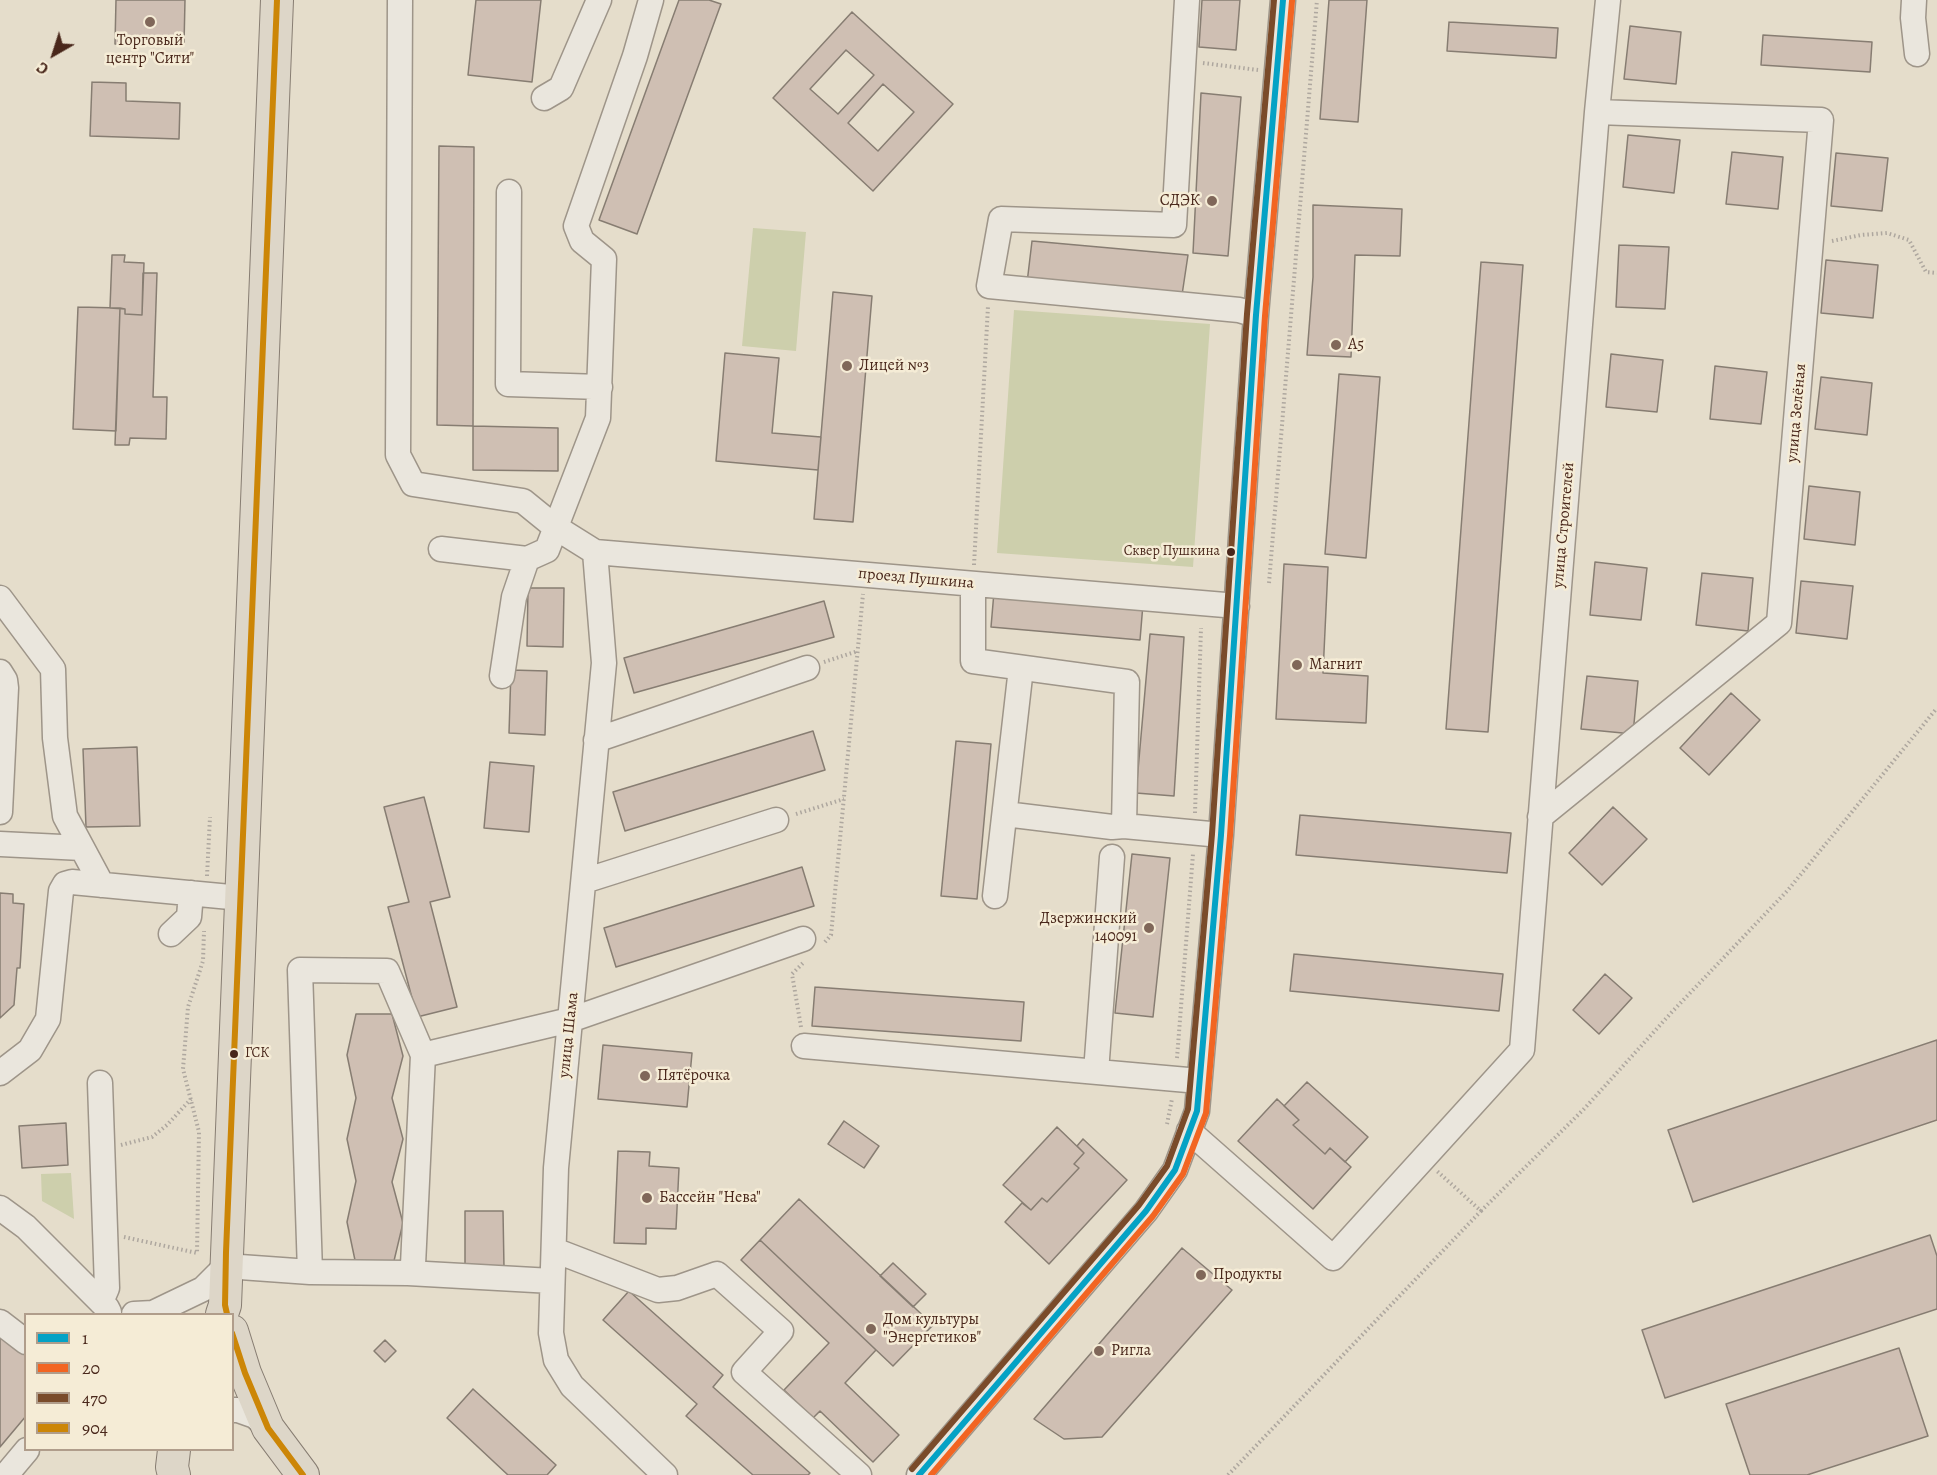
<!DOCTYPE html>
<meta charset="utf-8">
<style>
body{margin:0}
#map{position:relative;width:1937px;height:1475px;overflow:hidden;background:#e5ddcb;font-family:Alegreya,serif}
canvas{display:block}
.legend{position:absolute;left:24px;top:1313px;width:210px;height:138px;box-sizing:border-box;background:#f5ecd6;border:2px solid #b09d8b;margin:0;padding:8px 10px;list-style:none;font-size:18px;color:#49271b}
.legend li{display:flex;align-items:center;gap:12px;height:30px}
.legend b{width:30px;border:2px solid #b09d8b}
.north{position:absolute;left:24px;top:24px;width:60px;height:60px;-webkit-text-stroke:4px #f5ecd6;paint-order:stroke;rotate:219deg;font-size:16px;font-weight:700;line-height:24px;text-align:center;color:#49271b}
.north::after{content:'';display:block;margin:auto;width:21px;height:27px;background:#49271b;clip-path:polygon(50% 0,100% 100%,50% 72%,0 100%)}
</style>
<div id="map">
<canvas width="1937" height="1475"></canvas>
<ul class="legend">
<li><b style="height:8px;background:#04a2c5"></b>1</li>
<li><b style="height:8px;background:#f26522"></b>20</li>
<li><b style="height:8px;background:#7a4b2a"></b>470</li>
<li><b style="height:8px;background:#cc8607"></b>904</li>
</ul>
<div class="north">С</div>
</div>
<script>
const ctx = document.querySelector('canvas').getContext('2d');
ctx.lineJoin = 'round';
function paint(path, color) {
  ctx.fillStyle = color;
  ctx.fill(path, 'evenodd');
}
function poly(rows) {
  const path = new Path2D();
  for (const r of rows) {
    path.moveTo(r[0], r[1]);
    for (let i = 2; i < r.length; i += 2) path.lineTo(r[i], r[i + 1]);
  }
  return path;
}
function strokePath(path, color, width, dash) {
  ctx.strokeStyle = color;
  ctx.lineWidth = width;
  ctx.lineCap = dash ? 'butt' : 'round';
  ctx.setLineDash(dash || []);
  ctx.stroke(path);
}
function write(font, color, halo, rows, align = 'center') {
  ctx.font = font + ' Alegreya,serif';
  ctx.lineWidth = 5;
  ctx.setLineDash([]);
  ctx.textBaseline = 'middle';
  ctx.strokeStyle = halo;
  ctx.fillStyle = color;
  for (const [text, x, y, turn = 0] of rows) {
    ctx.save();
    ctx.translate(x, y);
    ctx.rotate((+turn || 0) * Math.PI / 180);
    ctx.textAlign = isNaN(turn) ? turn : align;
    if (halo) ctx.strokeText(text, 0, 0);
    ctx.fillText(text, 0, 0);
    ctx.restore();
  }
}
const green = poly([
 [753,228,806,232,796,351,742,346],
 [1014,310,1210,324,1193,567,997,553],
 [71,1173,74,1219,42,1201,41,1174]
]);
const building = poly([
 [116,0,185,0,184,45,115,44,116,0],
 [476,0,541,0,532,82,468,75,476,0],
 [679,0,709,0,721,4,637,234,599,220,679,0],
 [1202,0,1240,0,1236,50,1199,47,1202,0],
 [1329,0,1367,0,1358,122,1320,119,1329,0],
 [852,12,953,104,873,191,773,98,852,12],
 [846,50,874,75,838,114,810,89,846,50],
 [883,84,914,112,878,151,848,123,883,84],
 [1449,22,1558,28,1556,58,1447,51,1449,22],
 [1630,26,1681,32,1676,84,1624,79,1630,26],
 [1763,35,1872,42,1870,72,1761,65,1763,35],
 [92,82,126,83,126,101,180,103,179,139,90,136,92,82],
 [1201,93,1241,97,1228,256,1193,253,1201,93],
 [1628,135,1680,140,1674,193,1623,187,1628,135],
 [439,146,474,147,473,426,437,425,439,146],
 [1732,152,1783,157,1778,209,1726,204,1732,152],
 [1836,153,1888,158,1882,211,1831,206,1836,153],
 [1313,205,1402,209,1400,256,1355,255,1351,357,1307,355,1313,277,1313,205],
 [1032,241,1188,255,1182,295,1027,283,1032,241],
 [1619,245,1669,247,1665,309,1616,307,1619,245],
 [112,255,125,255,124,262,144,263,142,315,125,314,125,309,110,308,112,255],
 [1826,260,1878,265,1873,318,1821,313,1826,260],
 [1481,262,1523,265,1488,732,1446,729,1481,262],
 [143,273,157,273,153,397,167,397,166,439,130,438,129,445,115,445,120,308,125,309,125,314,142,315,143,273],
 [833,292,872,296,853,522,814,519,833,292],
 [78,307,120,308,116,431,73,429,78,307],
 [725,353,779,358,772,433,821,437,818,470,716,461,725,353],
 [1611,354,1663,360,1657,412,1606,407,1611,354],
 [1715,366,1767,372,1761,424,1710,419,1715,366],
 [1339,374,1380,377,1366,558,1325,554,1339,374],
 [1821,377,1872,383,1867,435,1815,429,1821,377],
 [473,426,558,428,558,471,473,470,473,426],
 [1809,486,1860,492,1855,545,1804,539,1809,486],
 [1595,562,1647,568,1641,620,1590,615,1595,562],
 [1284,564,1328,567,1323,673,1368,676,1366,723,1276,719,1284,564],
 [1702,573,1753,578,1748,631,1696,625,1702,573],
 [1801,581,1853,586,1847,639,1796,633,1801,581],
 [528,588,564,588,563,647,527,646,528,588],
 [994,592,1143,604,1140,640,991,627,994,592],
 [824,601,834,637,634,693,624,658,824,601],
 [1150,634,1184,637,1174,796,1136,793,1150,634],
 [511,670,547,671,545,735,509,733,511,670],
 [1587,676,1638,681,1633,734,1581,729,1587,676],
 [1731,693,1760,720,1709,775,1680,748,1731,693],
 [813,731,825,770,625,831,613,792,813,731],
 [956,741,991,744,977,899,941,896,956,741],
 [137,747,140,826,86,827,83,749,137,747],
 [490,762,534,766,529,832,484,828,490,762],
 [424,797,450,897,430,902,457,1007,417,1017,388,907,409,902,384,807,424,797],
 [1613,807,1647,839,1602,885,1569,853,1613,807],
 [1300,815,1511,833,1507,873,1296,855,1300,815],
 [1132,854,1170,858,1153,1017,1115,1013,1132,854],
 [802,867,814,906,616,967,604,928,802,867],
 [0,893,13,894,13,903,24,904,20,968,17,968,14,1005,0,1018,0,893],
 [1294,954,1503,974,1499,1011,1290,991,1294,954],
 [1605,974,1632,998,1599,1034,1573,1010,1605,974],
 [815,987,1024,1002,1021,1041,812,1026,815,987],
 [356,1014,392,1014,403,1056,392,1098,403,1139,392,1182,403,1223,393,1265,356,1265,347,1222,356,1181,347,1139,356,1098,347,1055,356,1014],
 [1937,1040,1937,1120,1693,1202,1668,1130,1937,1040],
 [603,1045,692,1053,687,1107,598,1099,603,1045],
 [1307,1082,1368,1137,1345,1162,1330,1148,1325,1154,1293,1125,1299,1120,1284,1106,1307,1082],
 [1277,1099,1299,1120,1293,1125,1325,1154,1330,1148,1351,1167,1313,1209,1238,1141,1277,1099],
 [844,1121,879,1146,864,1168,828,1144,844,1121],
 [66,1123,68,1165,22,1168,19,1126,66,1123],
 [1057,1127,1084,1153,1074,1164,1079,1168,1047,1202,1042,1198,1031,1210,1003,1185,1057,1127],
 [1083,1139,1127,1180,1049,1264,1005,1222,1022,1203,1031,1210,1042,1198,1047,1202,1079,1168,1074,1164,1084,1153,1077,1146,1083,1139],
 [618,1151,650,1152,649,1166,679,1168,676,1229,646,1228,646,1244,614,1243,618,1151],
 [799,1199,933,1325,893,1366,760,1240,799,1199],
 [465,1211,503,1211,504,1268,465,1268,465,1211],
 [1930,1235,1937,1256,1937,1309,1665,1398,1642,1330,1930,1235],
 [760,1240,876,1350,845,1383,899,1435,873,1462,820,1411,813,1418,784,1390,829,1343,741,1260,760,1240],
 [1182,1248,1232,1290,1102,1437,1064,1439,1034,1419,1182,1248],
 [893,1263,926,1294,913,1307,880,1276,893,1263],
 [629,1291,723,1375,713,1387,810,1473,808,1475,753,1475,686,1416,697,1404,603,1320,629,1291],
 [0,1335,26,1355,26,1416,0,1447,0,1335],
 [385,1340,396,1351,385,1362,374,1351,385,1340],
 [1899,1348,1928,1436,1807,1475,1750,1475,1726,1404,1899,1348],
 [473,1389,556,1465,547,1475,508,1475,447,1418,473,1389]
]);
const path = poly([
 [1203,63,1258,70],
 [1832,241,1861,235,1887,233,1909,240,1926,272,1937,273],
 [974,565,988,306],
 [1269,583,1317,0],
 [824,662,858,651],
 [1195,813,1201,628],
 [796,814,844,799],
 [207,876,210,817],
 [825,942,831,935,863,594],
 [801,1027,792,974,804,962],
 [1177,1058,1193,854],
 [1167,1124,1172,1099],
 [121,1145,152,1137,167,1125,191,1099],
 [1481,1211,1584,1109,1671,1013,1788,890,1937,708],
 [124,1237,197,1253,199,1132,183,1069,188,1007,203,961,204,931],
 [1228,1475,1481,1211,1437,1171]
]);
const minor = poly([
 [400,0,398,455,413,484,523,501,555,527,595,552,1237,606],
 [1187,0,1174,225,1001,219,989,286,1239,310,1256,315],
 [1914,0,1913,18,1917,54],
 [544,98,561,88,599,0],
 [509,192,508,384,600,387],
 [441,549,527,559,547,550,598,418,604,259,582,241,576,226,635,56,651,0],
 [595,552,604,663,556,1168,551,1333,556,1360,572,1386,665,1475],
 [973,584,973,661,1127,682,1124,826,1221,835],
 [0,598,53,669,55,738,65,816,102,885],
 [0,672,5,680,6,688,0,812],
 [502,676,514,597,527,559],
 [596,740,807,668],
 [1005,814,1112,827,1124,826],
 [1540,817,1779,623,1821,120,1597,112],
 [0,844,82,848],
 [584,881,776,820],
 [995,896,1021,668],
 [171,934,189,917,191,893],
 [804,1046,1199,1081],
 [1096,1072,1112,857],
 [0,1073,30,1050,48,1019,61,891,65,884,72,882,241,898],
 [100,1083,107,1288,101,1302],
 [1189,1131,1333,1258,1522,1050,1597,112,1608,0],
 [0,1208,26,1227,107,1308,109,1312],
 [554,1250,658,1290,677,1288,717,1274,781,1331,744,1372,859,1475],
 [310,1272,300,970,387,971,423,1055,570,1020,803,939],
 [408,1273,552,1281],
 [134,1314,153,1313,203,1289,226,1266,310,1272,408,1273,413,1265,423,1055],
 [0,1322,26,1342],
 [232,1410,238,1410,255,1416,268,1428],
 [6,1475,27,1450],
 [919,1475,1146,1211,1175,1170,1197,1111,1221,835,1256,315,1283,0]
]);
const major = poly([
 [222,1314,225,1305,277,0],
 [232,1331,245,1373,268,1428,303,1475],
 [174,1475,172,1467,174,1450]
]);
const bus1 = poly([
 [919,1475,1146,1211,1175,1170,1197,1111,1221,835,1256,315,1283,0]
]);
const bus2 = poly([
 [931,1475,1153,1216,1183,1174,1206,1113,1230,836,1265,316,1292,1]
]);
const bus3 = poly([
 [912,1469,1139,1205,1167,1166,1188,1109,1212,834,1247,314,1274,0]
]);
const bus4 = poly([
 [227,1314,225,1305,226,1252,277,0],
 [232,1333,245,1373,268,1428,303,1475]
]);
const markers = [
 [150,22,6,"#806759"],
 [1212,201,6,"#806759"],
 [1336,345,6,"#806759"],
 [847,366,6,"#806759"],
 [1231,552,5,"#49271b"],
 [1297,665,6,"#806759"],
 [1149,928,6,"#806759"],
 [234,1054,5,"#49271b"],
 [645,1076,6,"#806759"],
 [647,1198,6,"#806759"],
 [1201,1275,6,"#806759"],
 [871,1329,6,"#806759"],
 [1099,1351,6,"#806759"]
];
const busNames = [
 ["Сквер Пушкина",1220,552],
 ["ГСК",245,1054,"left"]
];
const poiNames = [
 ["Торговый",150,41,"center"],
 ["центр \"Сити\"",150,59,"center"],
 ["СДЭК",1200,201,"right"],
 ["А5",1348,345],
 ["Лицей №3",859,366],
 ["Магнит",1309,665],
 ["Дзержинский",1137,919,"right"],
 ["140091",1137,937,"right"],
 ["Пятёрочка",657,1076],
 ["Бассейн \"Нева\"",659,1198],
 ["Продукты",1213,1275],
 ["Дом культуры",883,1320],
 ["\"Энергетиков\"",883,1338],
 ["Ригла",1111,1351]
];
const streetNames = [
 ["улица Зелёная",1797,413,-85],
 ["улица Строителей",1564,525,-85],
 ["проезд Пушкина",916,579,5],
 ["улица Шама",569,1035,-84]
];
paint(green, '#cdcfac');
paint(building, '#cfbfb3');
strokePath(building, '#877d72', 1.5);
strokePath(minor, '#9e9589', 27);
strokePath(major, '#877d72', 34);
strokePath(path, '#aea79f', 4, [1.5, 3]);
strokePath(minor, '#eae6dd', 24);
strokePath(major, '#ddd6c8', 32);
strokePath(bus1, '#04a2c5', 6);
strokePath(bus2, '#f26522', 6);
strokePath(bus3, '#7a4b2a', 6);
strokePath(bus4, '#cc8607', 6);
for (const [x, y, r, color] of markers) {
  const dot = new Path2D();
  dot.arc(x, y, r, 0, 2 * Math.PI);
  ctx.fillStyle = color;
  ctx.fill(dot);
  strokePath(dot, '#f5ecd6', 2);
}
write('14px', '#49271b', '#f5ecd6', busNames, 'right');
write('16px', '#49271b', '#f5ecd6', poiNames, 'left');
write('16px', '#49271b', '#f5ecd6', streetNames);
</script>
